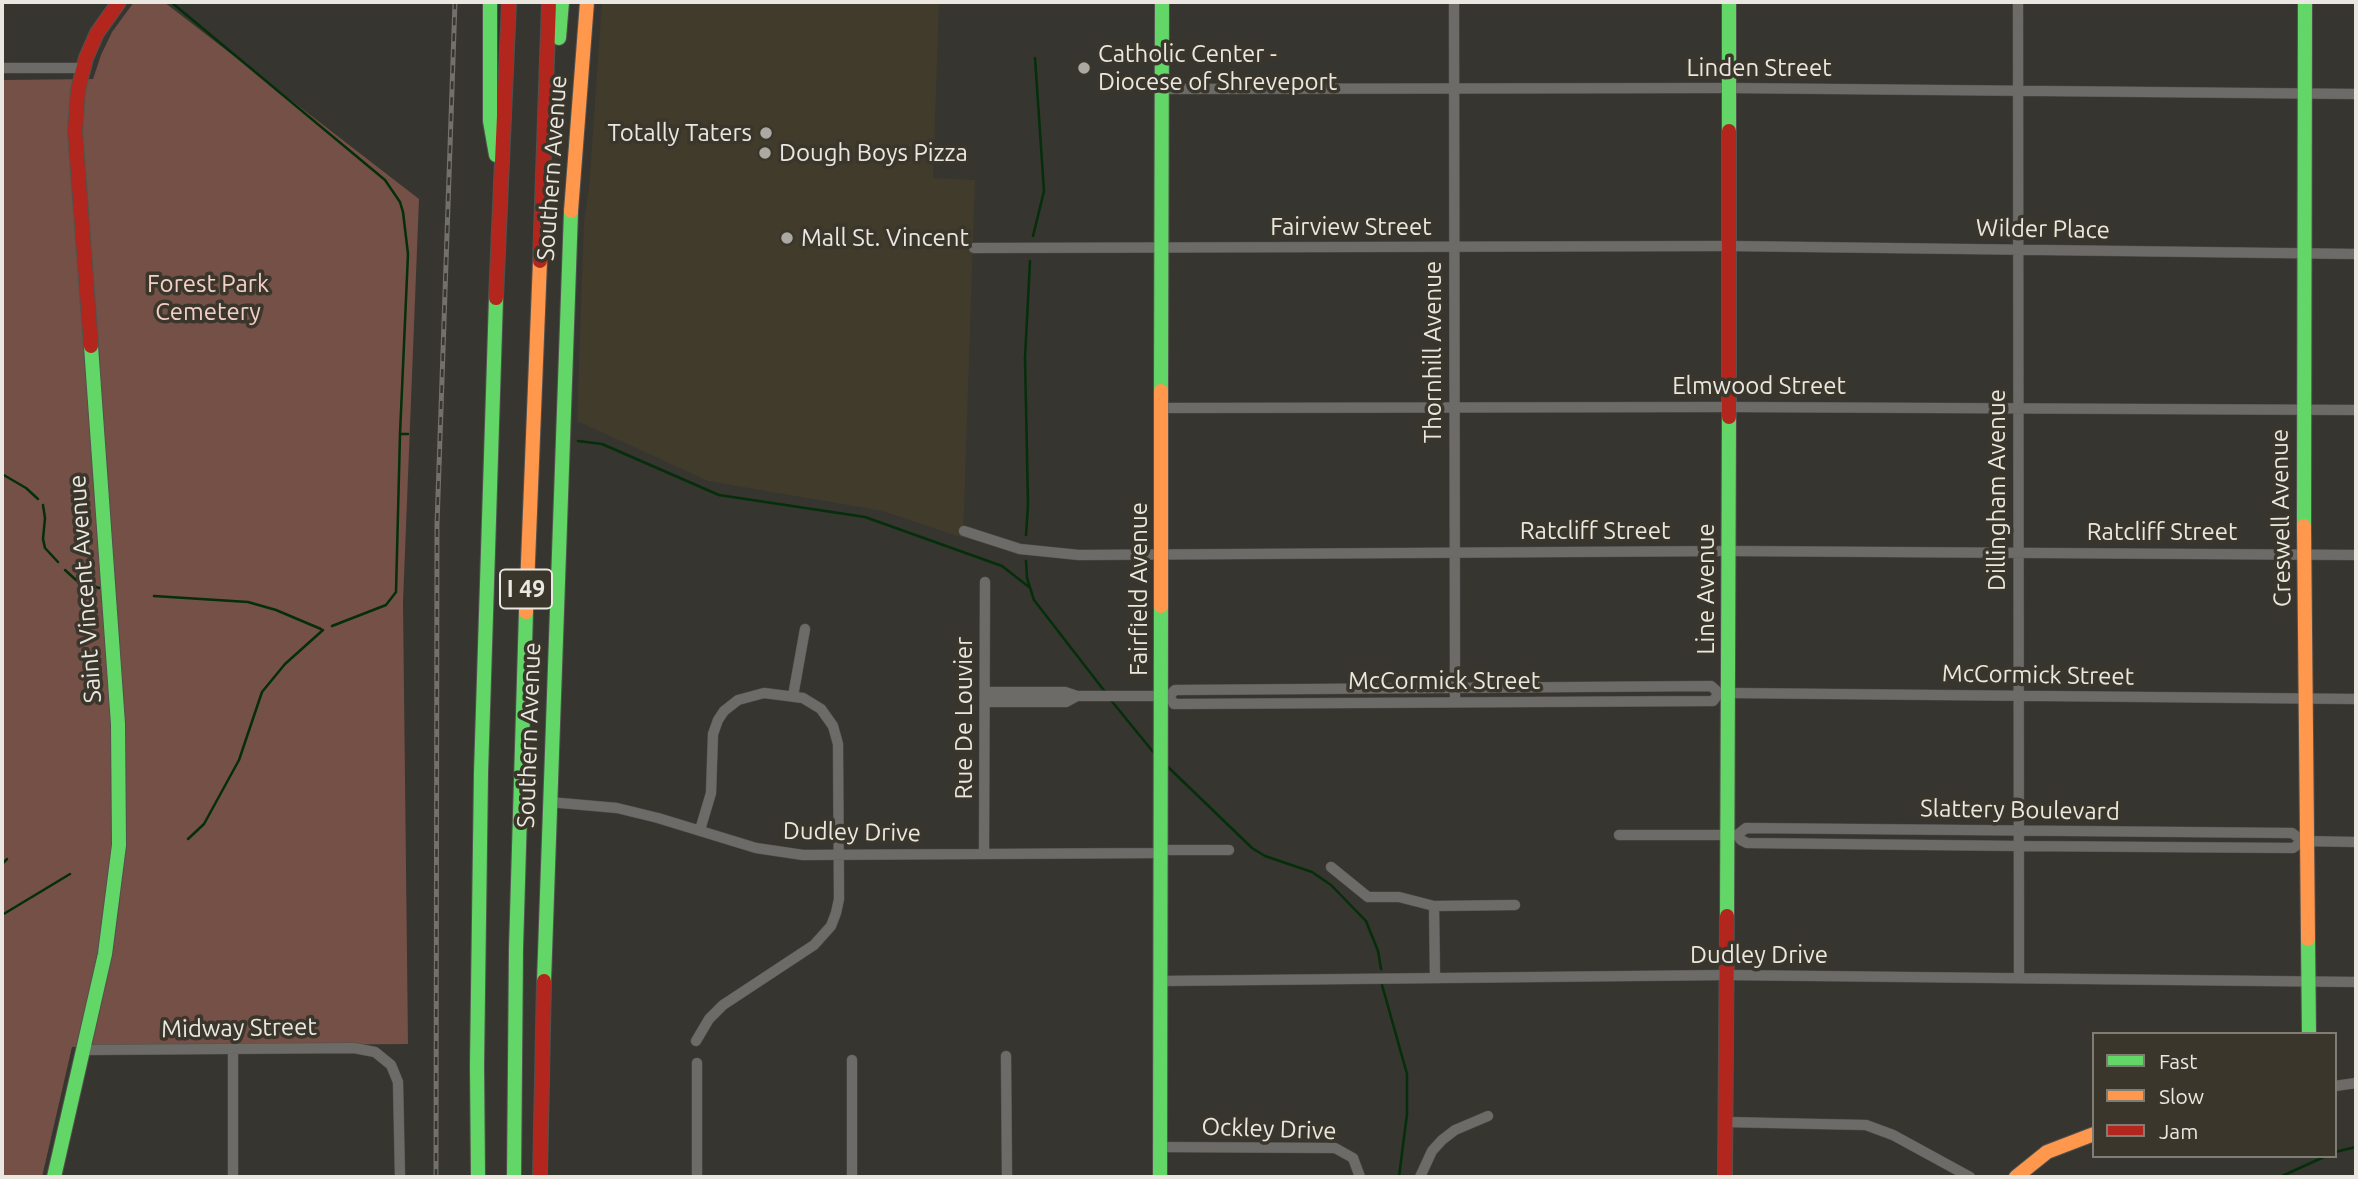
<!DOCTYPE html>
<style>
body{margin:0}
#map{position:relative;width:2358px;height:1179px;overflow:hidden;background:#363530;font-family:Ubuntu,sans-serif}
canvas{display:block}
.frame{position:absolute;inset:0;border:4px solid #eae7e0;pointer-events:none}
.legend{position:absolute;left:2092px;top:1032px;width:245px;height:126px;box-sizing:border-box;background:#3a362c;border:2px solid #807d74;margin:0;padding:9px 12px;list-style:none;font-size:21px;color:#eae7e0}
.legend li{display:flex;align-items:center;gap:14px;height:35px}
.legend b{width:35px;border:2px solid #807d74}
</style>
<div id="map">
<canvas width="2358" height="1179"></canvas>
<div class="frame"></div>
<ul class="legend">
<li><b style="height:9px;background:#63d668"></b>Fast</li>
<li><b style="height:9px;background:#ff974d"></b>Slow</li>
<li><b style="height:9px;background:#b3261e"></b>Jam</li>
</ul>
</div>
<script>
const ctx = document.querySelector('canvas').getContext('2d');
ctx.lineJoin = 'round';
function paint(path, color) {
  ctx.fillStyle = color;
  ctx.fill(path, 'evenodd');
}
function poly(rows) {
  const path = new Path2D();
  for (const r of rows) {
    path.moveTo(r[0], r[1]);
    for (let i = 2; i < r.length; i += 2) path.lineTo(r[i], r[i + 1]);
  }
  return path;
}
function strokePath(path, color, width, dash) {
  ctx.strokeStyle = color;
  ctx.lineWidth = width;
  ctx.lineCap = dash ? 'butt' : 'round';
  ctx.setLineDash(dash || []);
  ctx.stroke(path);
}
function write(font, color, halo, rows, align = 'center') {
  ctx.font = font + ' Ubuntu,sans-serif';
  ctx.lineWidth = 7;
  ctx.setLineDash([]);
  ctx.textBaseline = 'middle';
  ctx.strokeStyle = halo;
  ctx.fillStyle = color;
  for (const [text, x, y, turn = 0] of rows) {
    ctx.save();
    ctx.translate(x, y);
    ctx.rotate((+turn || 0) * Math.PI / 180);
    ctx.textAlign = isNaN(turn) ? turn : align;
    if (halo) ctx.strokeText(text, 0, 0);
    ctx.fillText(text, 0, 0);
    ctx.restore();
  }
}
const built = poly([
 [602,2,939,2,933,178,975,180,963,538,883,511,708,481,577,421,584,222,589,188]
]);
const green = poly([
 [134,2,164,2,419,199,403,602,408,1044,72,1047,42,1177,2,1177,2,80,93,79,101,55,112,32]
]);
const stream = poly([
 [171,2,385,180,400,202,403,212,408,254,400,434,396,592,386,605,332,626],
 [1033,236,1044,191,1035,58],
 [400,434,408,434],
 [578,441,602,444,719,495,865,517,1002,566,1029,587],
 [2,474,26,488,38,499],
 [43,505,45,518,43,539,45,548,58,562],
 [1026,535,1028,505,1025,358,1030,261],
 [1026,561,1027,578,1034,600,1106,693],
 [65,570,76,580,99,588],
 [154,596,248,602,276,610,321,629],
 [1110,699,1154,753],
 [1166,765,1252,848,1265,856,1312,872,1331,885,1366,921,1378,951,1381,969],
 [188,839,204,824,239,760,262,692,285,664,323,630],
 [2,864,7,859],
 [2,915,70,874],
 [1382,985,1407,1074,1407,1114,1399,1177],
 [2335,1152,2356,1147],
 [2280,1177,2326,1156]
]);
const street = poly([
 [1454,2,1455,702],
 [2018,2,2019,978],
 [2,68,83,68],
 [1162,89,1729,88,2356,94],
 [974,248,1729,246,2356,254],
 [1162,408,1729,407,2356,410],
 [964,531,1020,549,1079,555,1729,551,2356,555],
 [985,692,1065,692,1077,696,1169,696,1175,690,1711,686,1719,693,1729,693,2356,699],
 [793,696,805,629],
 [1169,696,1174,704,1713,701,1719,693],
 [985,702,1066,702,1077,696],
 [549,802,617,808,658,818,756,848,803,855,1161,853],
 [1619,835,1737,835,1741,840,1747,843,2019,846,2293,848,2303,841,2356,842],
 [1737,835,1746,828,2292,833,2303,841],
 [1161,850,1229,850],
 [984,854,985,582],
 [1331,867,1368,897,1399,897,1434,906,1515,905],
 [1434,906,1435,978],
 [1161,981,1726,975,2356,982],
 [696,1041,709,1019,723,1005,814,945,831,926,836,913,839,899,838,744,833,726,821,709,803,698,764,693,738,700,724,711,718,720,713,734,711,793,700,830],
 [83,1050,354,1048,375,1052,391,1065,398,1082,400,1177],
 [1006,1056,1007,1177],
 [697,1063,697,1177],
 [2335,1086,2356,1083],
 [1726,1122,1866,1125,1893,1135,1970,1177],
 [1160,1147,1335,1148,1353,1158,1360,1177],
 [233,1177,233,1049],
 [852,1177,852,1060],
 [1420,1177,1432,1151,1442,1140,1455,1130,1488,1116]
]);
const fast = poly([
 [490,2,490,121,496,155],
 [1729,2,1729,131],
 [559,38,562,2],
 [1161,391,1162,2],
 [2304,526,2305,2],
 [1727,916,1729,417],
 [2308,939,2309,1034],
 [544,981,571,211],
 [54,1177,105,954,119,845,118,724,91,346],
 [478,1177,477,1065,481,773,496,298],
 [514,1177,516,949,526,612],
 [1160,1177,1161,606]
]);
const slow = poly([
 [571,211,587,2],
 [2304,526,2308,939],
 [1161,606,1161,391],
 [526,612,540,261],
 [2016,1177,2047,1152,2094,1134]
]);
const jam = poly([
 [1729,131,1729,417],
 [540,261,549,2],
 [496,298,509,2],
 [91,346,75,131,78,90,86,58,97,33,119,2],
 [540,1177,544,981],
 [1725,1177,1727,916]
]);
const rail = poly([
 [436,1177,437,525,455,2]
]);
const markers = [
 [1084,68,7,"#aba9a2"],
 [766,133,7,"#aba9a2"],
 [765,153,7,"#aba9a2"],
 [787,238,7,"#aba9a2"]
];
const shields = [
 [526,589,52]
];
const shieldNames = [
 ["I 49",526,589]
];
const poiNames = [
 ["Catholic Center -",1098,54],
 ["Diocese of Shreveport",1098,82],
 ["Totally Taters",752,133,"right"],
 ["Dough Boys Pizza",779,153],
 ["Mall St. Vincent",801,238]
];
const streetNames = [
 ["Linden Street",1759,68],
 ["Southern Avenue",552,168,-86],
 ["Fairview Street",1351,227],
 ["Wilder Place",2043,229,1],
 ["Thornhill Avenue",1433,352,-90],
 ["Elmwood Street",1759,386],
 ["Dillingham Avenue",1997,490,-90],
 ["Creswell Avenue",2281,518,-91],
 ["Ratcliff Street",1595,531],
 ["Ratcliff Street",2162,532],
 ["Saint Vincent Avenue",85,589,-94],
 ["Fairfield Avenue",1139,589,-90],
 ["Line Avenue",1706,589,-90],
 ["McCormick Street",2038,675,1],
 ["McCormick Street",1444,681],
 ["Rue De Louvier",964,718,-90],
 ["Southern Avenue",529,735,-88],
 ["Slattery Boulevard",2020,810,1],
 ["Dudley Drive",852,832,1],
 ["Dudley Drive",1759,955],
 ["Midway Street",239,1028,-1],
 ["Ockley Drive",1269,1129,2]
];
const parkNames = [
 ["Forest Park",208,284],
 ["Cemetery",208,312]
];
paint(built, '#413b2c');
paint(green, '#745046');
strokePath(stream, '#052e0a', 2.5);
strokePath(street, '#53514d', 11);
strokePath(fast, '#53514d', 16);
strokePath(slow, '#53514d', 16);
strokePath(jam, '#53514d', 16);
strokePath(street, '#6c6b67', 10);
strokePath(fast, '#63d668', 14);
strokePath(slow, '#ff974d', 14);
strokePath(jam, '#b3261e', 14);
strokePath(rail, '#72706c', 5);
strokePath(rail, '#3a362c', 2.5, [8]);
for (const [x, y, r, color] of markers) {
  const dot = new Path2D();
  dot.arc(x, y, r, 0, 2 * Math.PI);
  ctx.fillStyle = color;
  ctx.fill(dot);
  strokePath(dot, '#3a362c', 2.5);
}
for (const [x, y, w] of shields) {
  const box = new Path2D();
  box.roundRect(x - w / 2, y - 19.5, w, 39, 5);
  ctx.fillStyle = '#3a362c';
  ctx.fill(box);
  strokePath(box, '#eae7e0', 2);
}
write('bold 23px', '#eae7e0', null, shieldNames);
write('24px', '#eae7e0', '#3a362c', poiNames, 'left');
write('24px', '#eae7e0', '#3a362c', streetNames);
write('24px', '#f4cfc5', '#3a362c', parkNames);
</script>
